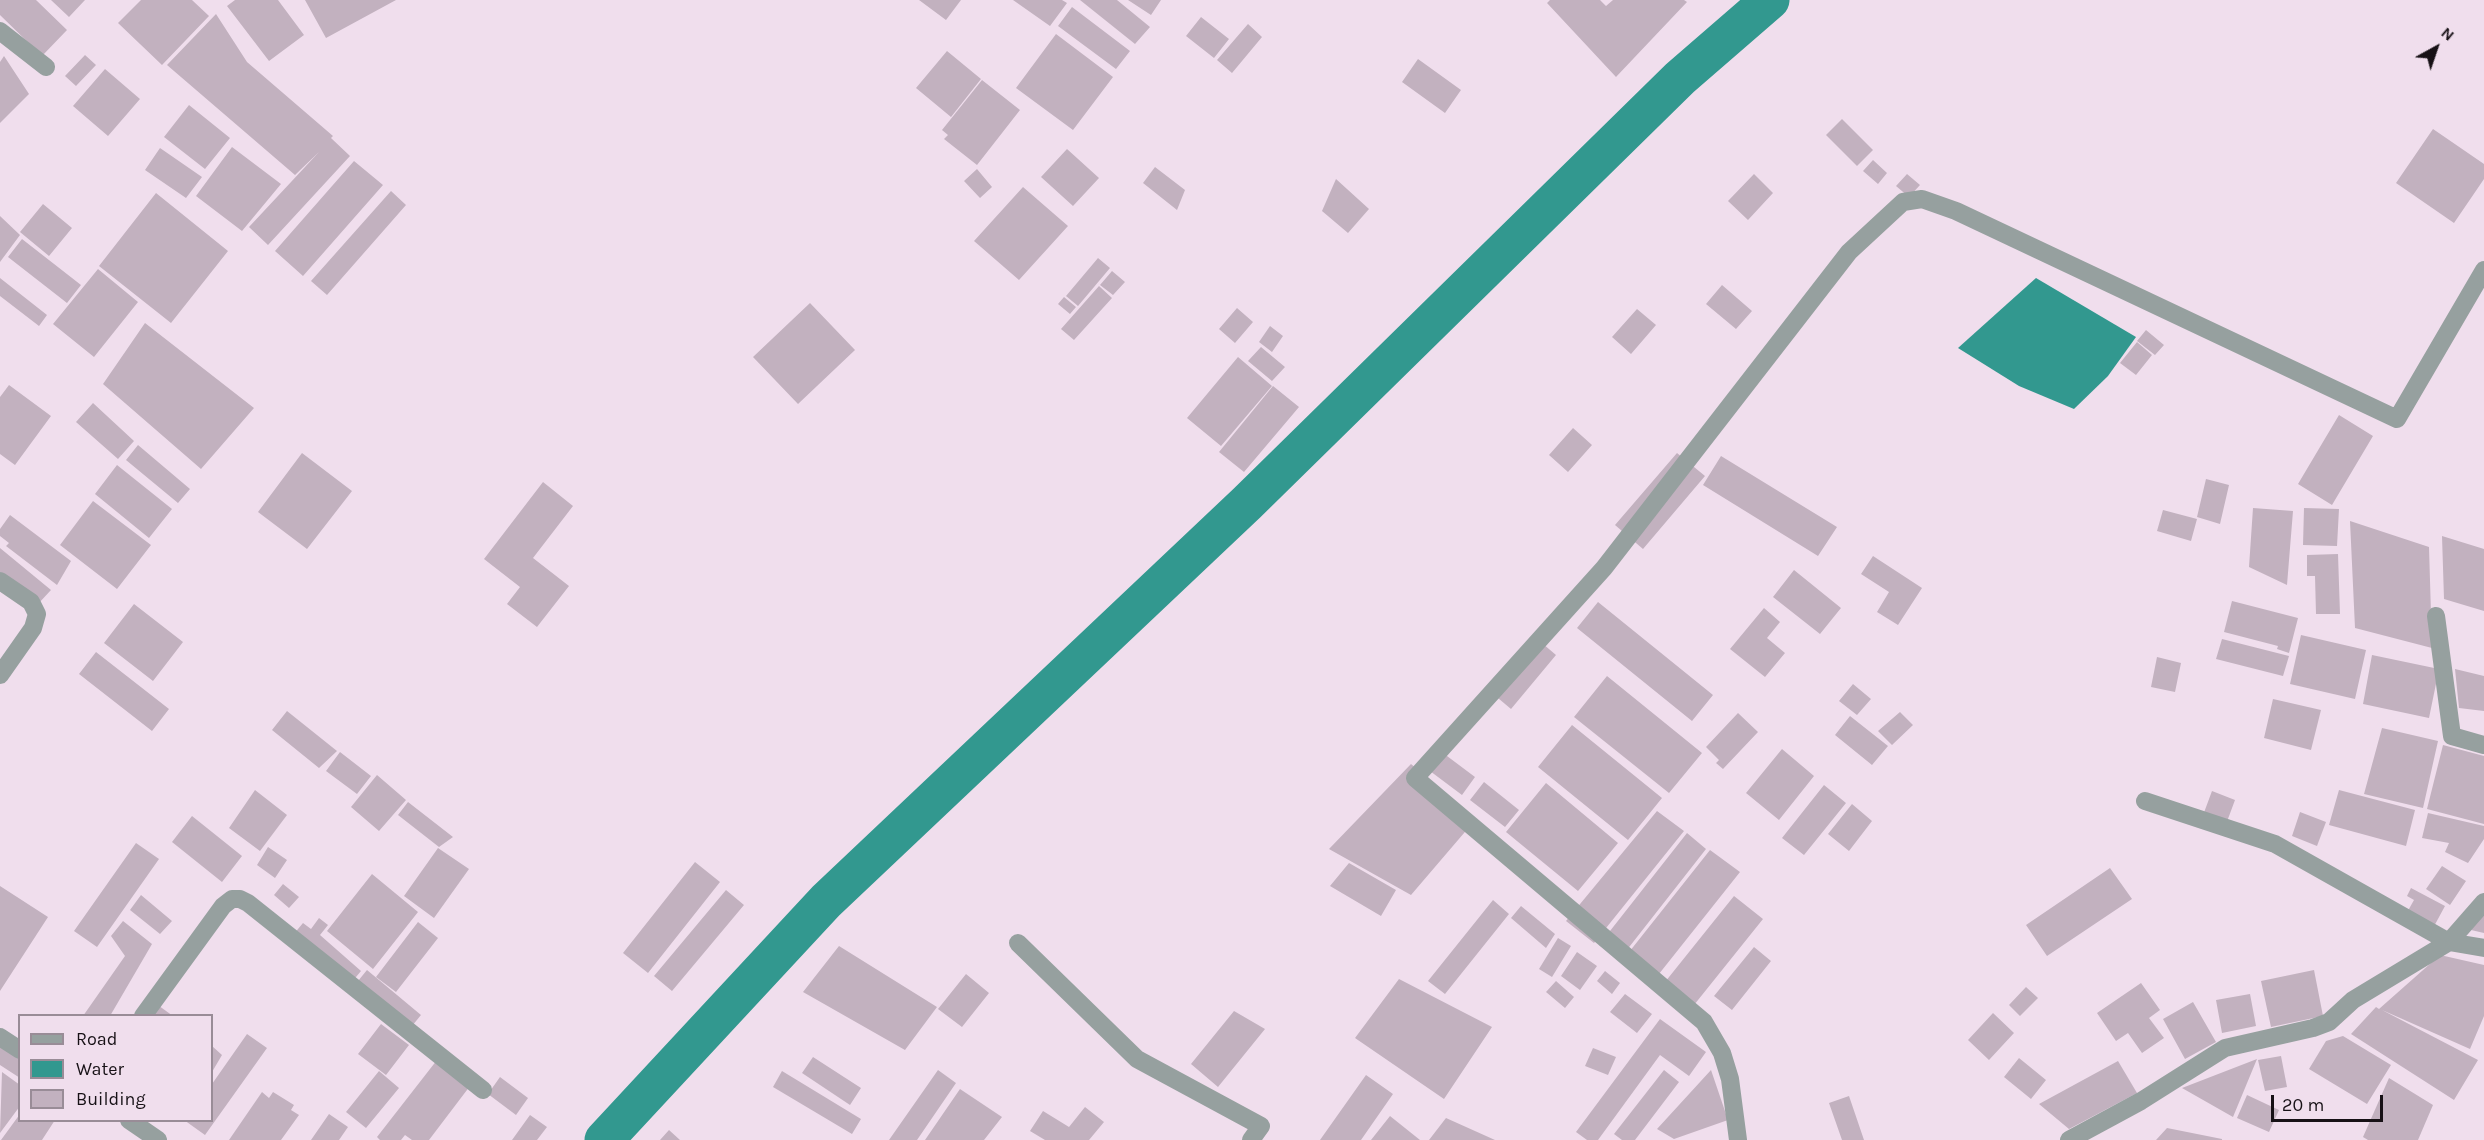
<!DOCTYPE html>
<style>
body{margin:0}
#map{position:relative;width:2484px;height:1140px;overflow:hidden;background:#f0deed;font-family:Karla,sans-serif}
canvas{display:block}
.legend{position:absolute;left:18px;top:1014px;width:195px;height:108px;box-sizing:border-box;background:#f0deed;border:2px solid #998c97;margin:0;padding:8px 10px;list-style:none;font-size:18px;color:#171116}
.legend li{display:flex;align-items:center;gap:12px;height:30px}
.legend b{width:30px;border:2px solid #998c97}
.north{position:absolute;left:2406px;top:18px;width:60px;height:60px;-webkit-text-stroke:4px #f0deed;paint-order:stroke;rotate:40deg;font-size:16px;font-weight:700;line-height:24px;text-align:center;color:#171116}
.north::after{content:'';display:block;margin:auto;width:21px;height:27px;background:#171116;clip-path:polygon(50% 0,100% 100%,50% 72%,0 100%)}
.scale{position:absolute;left:2271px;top:1095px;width:112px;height:27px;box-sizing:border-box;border:3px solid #171116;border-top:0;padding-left:8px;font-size:18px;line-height:21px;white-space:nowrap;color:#171116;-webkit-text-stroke:4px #f0deed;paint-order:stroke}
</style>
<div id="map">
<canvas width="2484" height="1140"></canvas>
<ul class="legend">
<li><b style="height:8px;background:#96a09f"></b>Road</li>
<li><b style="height:16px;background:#32988f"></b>Water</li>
<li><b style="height:16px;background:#c2b1bf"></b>Building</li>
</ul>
<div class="north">N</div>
<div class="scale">20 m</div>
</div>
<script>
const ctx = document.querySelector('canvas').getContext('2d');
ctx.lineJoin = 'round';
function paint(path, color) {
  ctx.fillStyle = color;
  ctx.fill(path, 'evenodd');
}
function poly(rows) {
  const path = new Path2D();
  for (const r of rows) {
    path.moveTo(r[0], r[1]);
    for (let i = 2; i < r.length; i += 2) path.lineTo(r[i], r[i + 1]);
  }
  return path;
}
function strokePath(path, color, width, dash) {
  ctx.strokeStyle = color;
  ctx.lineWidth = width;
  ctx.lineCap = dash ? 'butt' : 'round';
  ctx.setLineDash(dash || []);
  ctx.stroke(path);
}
const water = poly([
 [2036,278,2136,337,2108,376,2074,409,2019,386,1958,348]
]);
const canal = poly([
 [604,1140,826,901,1247,503,1680,78,1770,0]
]);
const building = poly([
 [0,0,36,0,67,30,42,56,0,15],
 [51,0,85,0,69,17],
 [141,0,192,0,209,16,162,65,118,23],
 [235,0,278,0,304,35,269,61,227,6],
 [305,0,396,0,326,38],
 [919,0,961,0,946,20],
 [1013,0,1062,0,1067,3,1050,26],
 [1080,0,1117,0,1150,27,1135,44],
 [1128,0,1161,0,1151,15],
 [1550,0,1600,0,1606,6,1613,0,1684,0,1687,2,1616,77,1547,3],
 [1072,7,1130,51,1116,69,1058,26],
 [216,14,247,62,333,136,331,138,350,156,268,245,249,227,319,152,295,175,167,65],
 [1201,17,1229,39,1214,58,1186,36],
 [1248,24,1262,37,1232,73,1217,60],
 [1056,34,1113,77,1073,130,1016,88],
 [947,51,981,79,951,117,916,88],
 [85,55,96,65,76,86,65,76],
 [4,56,29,94,0,123,0,62],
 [1418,59,1461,90,1445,113,1402,82],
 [105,69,140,99,108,136,73,106],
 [982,80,1020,110,977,165,944,139,948,135,942,130],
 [189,105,230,138,205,169,164,137],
 [1842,119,1873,150,1857,166,1826,135],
 [2433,129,2484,164,2484,179,2454,223,2396,183],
 [232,147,281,184,242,231,196,196],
 [160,148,202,177,186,198,145,170],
 [1067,149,1099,178,1073,206,1041,177],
 [1873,160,1887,173,1878,184,1863,171],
 [354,161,383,185,303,276,275,251],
 [1155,167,1185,190,1177,210,1143,183],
 [977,169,992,187,980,198,964,181],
 [1754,174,1773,193,1748,220,1728,201],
 [1907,174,1920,185,1909,197,1896,186],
 [1336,179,1369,209,1348,233,1322,211],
 [1023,187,1068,226,1019,280,974,241],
 [391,191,406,205,327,295,311,281],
 [156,193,228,251,171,323,99,266],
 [43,204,72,228,49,256,20,232],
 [0,216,20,235,0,262],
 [22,239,81,285,67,303,8,257],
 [1098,258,1110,268,1078,306,1066,296],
 [98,269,138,302,94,357,53,324],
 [1112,271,1125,282,1113,295,1100,285],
 [0,278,47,315,39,326,0,296],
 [1722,285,1752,311,1736,329,1706,304],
 [1099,286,1112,298,1074,340,1061,329],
 [1064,297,1076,307,1070,314,1058,304],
 [810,303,855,350,798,404,753,357],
 [1237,308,1253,322,1235,343,1219,329],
 [1637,309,1656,325,1631,354,1612,337],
 [145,323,254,408,201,469,103,384],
 [1270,326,1283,336,1272,352,1259,342],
 [2146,330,2164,345,2155,355,2137,341],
 [2137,342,2152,355,2136,375,2120,363],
 [1261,347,1285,367,1272,381,1248,361],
 [1238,357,1272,386,1221,446,1187,418],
 [9,385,51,416,15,465,0,454,0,397],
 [1273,386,1299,407,1244,472,1219,452],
 [93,403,134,441,118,459,76,422],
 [2339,415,2373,436,2332,505,2298,484],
 [1573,428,1592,445,1568,472,1549,455],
 [138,445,190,489,178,503,126,460],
 [302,453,352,491,307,549,258,512],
 [1677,453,1705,476,1643,549,1615,525],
 [1721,456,1837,527,1818,556,1703,485],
 [117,465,172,509,149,538,95,494],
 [2206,479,2229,485,2220,524,2197,517],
 [543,482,573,506,533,558,569,586,537,627,507,604,520,587,484,559],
 [93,501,151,545,117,589,60,545],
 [2253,508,2293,511,2287,585,2249,567],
 [2304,508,2339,509,2337,546,2303,545],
 [2163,510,2197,519,2191,541,2157,531],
 [10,515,71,561,57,585,6,546,9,543,0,536,0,529],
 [2350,521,2429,547,2432,648,2355,628],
 [2442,536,2484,549,2484,611,2444,599],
 [0,548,51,590,38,604,0,572],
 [2338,554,2340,614,2316,614,2315,576,2307,576,2307,555],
 [1873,556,1922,588,1898,625,1877,612,1889,592,1861,574],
 [1794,570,1841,608,1820,634,1773,597],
 [2232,601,2298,618,2289,653,2277,649,2278,646,2224,632],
 [1598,602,1713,695,1692,721,1577,628],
 [134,604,183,642,153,681,104,643],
 [1764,608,1780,622,1767,638,1785,653,1765,677,1730,649],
 [2301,635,2366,650,2355,699,2290,684],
 [1536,638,1556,655,1511,709,1492,693],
 [2222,639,2289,656,2283,676,2216,659],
 [96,652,169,709,152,731,79,674],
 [2372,655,2439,669,2429,718,2363,704],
 [2157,657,2181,663,2175,692,2151,687],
 [2455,669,2484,676,2484,711,2459,708],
 [1607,676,1702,753,1669,793,1574,717],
 [1853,684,1871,699,1857,715,1839,701],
 [2273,699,2321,710,2311,750,2264,738],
 [287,711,337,751,319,768,272,730],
 [1900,712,1913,725,1892,745,1878,731],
 [1738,713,1758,732,1723,769,1716,763,1719,760,1706,747],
 [1850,716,1888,746,1872,765,1835,735],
 [1572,725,1662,798,1628,840,1538,767],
 [2382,728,2438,741,2423,808,2364,794],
 [2443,745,2484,756,2484,824,2427,809],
 [1782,749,1814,776,1779,820,1746,793],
 [1439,750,1475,777,1462,795,1426,768],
 [340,752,371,776,357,794,326,771],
 [1411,764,1476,819,1411,895,1329,849],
 [377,775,406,800,379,831,351,807],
 [1484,782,1519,810,1505,827,1470,800],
 [1546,783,1618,843,1578,891,1506,832],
 [1824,785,1846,803,1804,855,1782,838],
 [255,790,287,815,260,851,229,828],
 [2339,790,2415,810,2406,846,2329,825],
 [2212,791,2235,800,2222,835,2199,826],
 [408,802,453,837,439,847,398,815],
 [1852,804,1872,821,1849,851,1828,834],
 [1657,811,1684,831,1594,943,1566,921],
 [2300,812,2326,822,2317,846,2292,836],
 [2428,813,2484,826,2484,839,2468,863,2445,852,2449,843,2422,838],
 [192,816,242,856,222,882,172,842],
 [1687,833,1706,849,1619,960,1599,945],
 [136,843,159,859,97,947,74,931],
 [268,847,287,860,275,878,257,865],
 [438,848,469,869,434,918,404,896],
 [1710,850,1740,872,1651,984,1622,961],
 [695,862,720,882,648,973,623,953],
 [1349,863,1396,890,1381,916,1330,886],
 [2442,866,2466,881,2450,905,2426,889],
 [2110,868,2132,899,2047,956,2026,925],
 [372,874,418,912,373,969,327,931],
 [283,884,299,897,289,908,274,895],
 [0,886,48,917,0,991],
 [2411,888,2445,906,2432,930,2405,916,2414,900,2407,896],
 [726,890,744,905,672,991,654,976],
 [141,895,172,921,160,934,130,910],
 [1734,896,1763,919,1690,1010,1661,987],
 [1493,900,1509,914,1445,994,1428,981],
 [1521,906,1555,934,1546,948,1511,918],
 [2484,908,2484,933,2471,930],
 [319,918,328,925,320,935,361,971,351,983,293,935,303,923,311,929],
 [123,921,152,944,110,1016,83,1016,125,956,111,936],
 [418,922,438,938,396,992,376,977],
 [1558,938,1571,946,1552,977,1539,969],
 [839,946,937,1007,905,1050,803,992],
 [1754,947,1771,961,1732,1010,1714,996],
 [1577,952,1597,966,1580,990,1561,976],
 [2440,955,2484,965,2484,1016,2470,1049,2382,1010,2478,1060,2454,1100,2351,1034,2376,1007,2379,1009],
 [367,970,421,1015,412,1026,358,981],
 [2314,970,2323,1016,2271,1027,2261,981],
 [1605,971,1620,983,1612,994,1597,981],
 [966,974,989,993,962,1027,938,1009],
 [1399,979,1492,1027,1444,1099,1355,1038],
 [1556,981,1574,997,1565,1008,1546,992],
 [2141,983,2160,1010,2149,1018,2164,1038,2142,1053,2128,1033,2116,1041,2097,1013],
 [2026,987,2038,998,2020,1016,2009,1005],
 [1625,994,1652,1014,1637,1033,1610,1012],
 [2250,994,2256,1026,2222,1033,2216,1000],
 [2193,1002,2216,1042,2185,1059,2163,1019],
 [155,1003,173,1016,147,1016],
 [1234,1011,1265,1029,1218,1087,1191,1064],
 [1993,1013,2014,1033,1989,1060,1968,1040],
 [1660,1019,1706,1052,1689,1076,1660,1055,1598,1140,1587,1140,1576,1132],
 [381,1024,409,1045,386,1075,358,1054],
 [247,1034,267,1048,205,1135,184,1120,212,1120,212,1084],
 [2343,1036,2391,1065,2367,1104,2309,1069,2326,1041],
 [0,1042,20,1055,20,1078,0,1065],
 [212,1046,222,1055,212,1072],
 [1593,1048,1616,1057,1608,1075,1585,1066],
 [2281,1056,2287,1087,2265,1091,2258,1060],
 [813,1057,861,1088,850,1105,802,1073],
 [2019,1058,2046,1080,2031,1099,2004,1077],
 [2257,1059,2233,1117,2182,1088],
 [437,1060,470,1086,429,1140,412,1140,405,1135,401,1140,380,1140,377,1137],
 [2118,1061,2137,1093,2069,1129,2039,1104],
 [938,1070,956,1083,917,1140,889,1140],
 [1664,1070,1679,1082,1635,1140,1622,1140,1614,1134],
 [1711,1070,1728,1120,1674,1139,1657,1129],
 [379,1071,399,1088,366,1128,346,1112],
 [782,1071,861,1119,852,1134,773,1087],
 [2,1072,20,1085,20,1106,0,1133],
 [1366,1075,1393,1094,1361,1140,1320,1140],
 [500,1077,528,1098,516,1115,488,1094],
 [2389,1078,2433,1105,2418,1140,2368,1140,2363,1137],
 [960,1089,1002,1117,984,1140,925,1140],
 [262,1092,269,1098,273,1092,294,1105,291,1110,299,1115,281,1140,229,1140],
 [2247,1095,2279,1110,2269,1132,2237,1118],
 [1849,1096,1864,1140,1842,1140,1829,1103],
 [1085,1107,1104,1122,1089,1140,1045,1140,1030,1131,1043,1111,1069,1127],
 [20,1114,20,1120,55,1120,42,1140,1,1140],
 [329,1114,348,1127,339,1140,311,1140],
 [530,1115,547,1127,537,1140,512,1140],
 [1390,1116,1420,1140,1371,1140],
 [1446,1118,1495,1140,1429,1140],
 [2167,1128,2222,1139,2222,1140,2156,1140],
 [669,1130,680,1140,660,1140]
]);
const street = poly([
 [0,31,46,67],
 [0,581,31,602,37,614,33,628,0,675],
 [2436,616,2452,736,2484,745],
 [2145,801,2275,844,2449,942,2484,902],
 [1018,943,1137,1059,1261,1126,1251,1140],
 [143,1016,223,906,232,899,240,899,248,903,483,1090],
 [0,1037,20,1050],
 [129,1120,158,1140],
 [1738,1140,1730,1079,1722,1053,1704,1022,1415,778,1604,568,1849,252,1903,202,1922,199,1956,211,2397,419,2484,270],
 [2069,1140,2141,1101,2225,1048,2313,1028,2329,1022,2353,1000,2449,942,2484,948]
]);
paint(water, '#32988f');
strokePath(canal, '#32988f', 39);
paint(building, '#c2b1bf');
strokePath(street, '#96a09f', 18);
</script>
